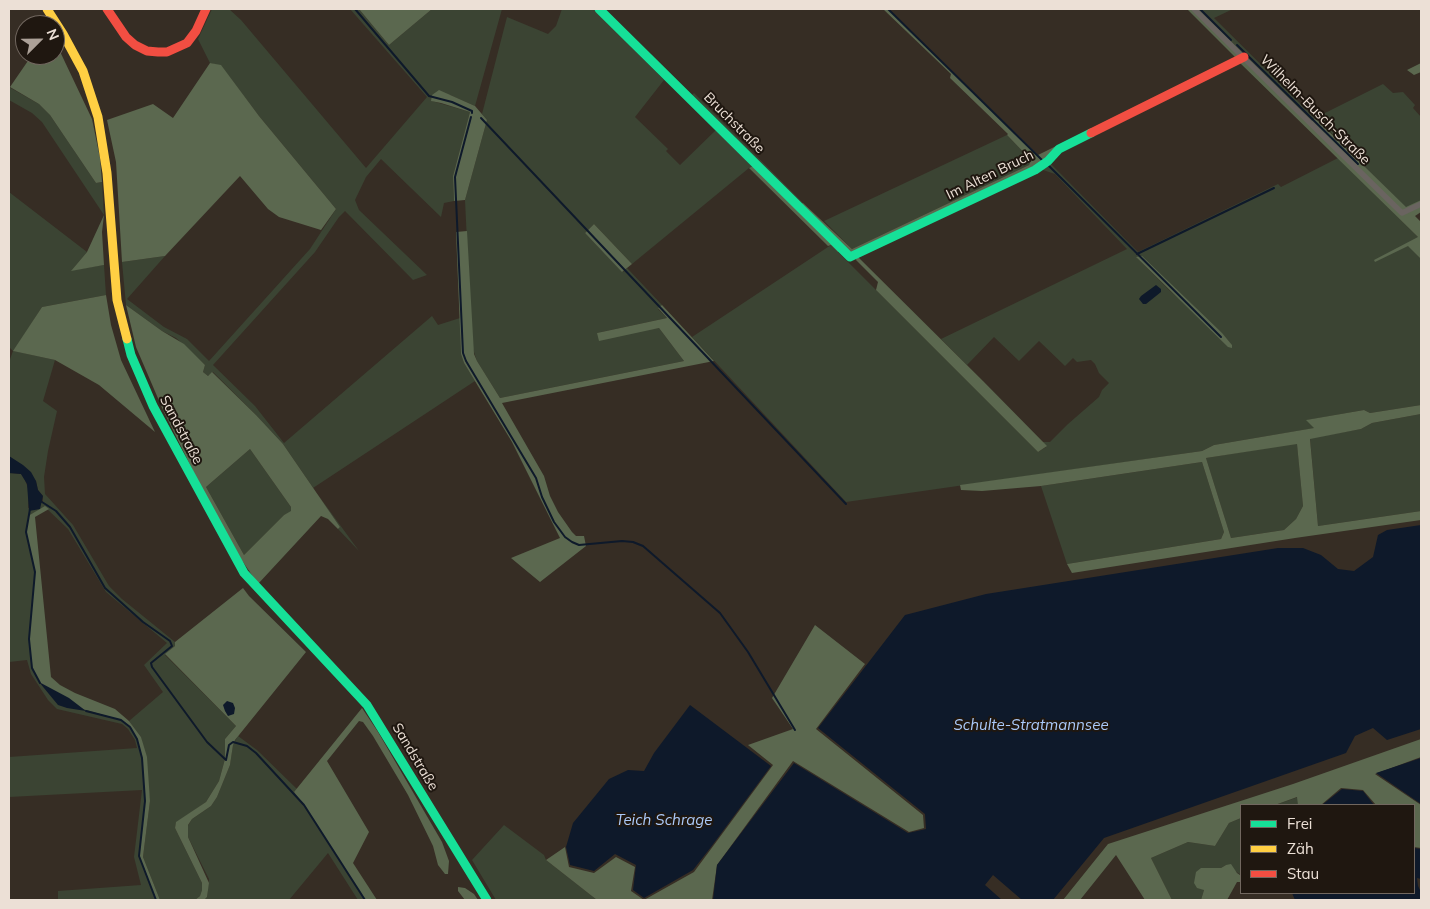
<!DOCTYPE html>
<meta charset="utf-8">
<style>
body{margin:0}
#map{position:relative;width:1430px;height:909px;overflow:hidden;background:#362d24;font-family:Mulish,sans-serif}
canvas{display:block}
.frame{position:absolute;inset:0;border:10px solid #ece0d6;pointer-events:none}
.legend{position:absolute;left:1240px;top:804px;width:175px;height:90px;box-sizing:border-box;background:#1f1710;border:1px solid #71675f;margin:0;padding:6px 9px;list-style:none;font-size:15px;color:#ece0d6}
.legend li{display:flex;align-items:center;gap:10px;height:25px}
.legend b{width:25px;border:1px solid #71675f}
.north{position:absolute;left:15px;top:15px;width:50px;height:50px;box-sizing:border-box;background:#1f1710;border:1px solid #71675f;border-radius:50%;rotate:67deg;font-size:14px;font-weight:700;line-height:20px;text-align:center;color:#ece0d6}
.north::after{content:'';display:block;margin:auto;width:18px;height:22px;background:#aca198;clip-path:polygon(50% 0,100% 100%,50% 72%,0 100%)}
</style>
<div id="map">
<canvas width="1430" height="909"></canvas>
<div class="frame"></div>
<ul class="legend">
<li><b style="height:6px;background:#16e098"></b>Frei</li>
<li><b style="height:6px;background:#ffcf43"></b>Zäh</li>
<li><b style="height:6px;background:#f24e42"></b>Stau</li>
</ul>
<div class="north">N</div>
</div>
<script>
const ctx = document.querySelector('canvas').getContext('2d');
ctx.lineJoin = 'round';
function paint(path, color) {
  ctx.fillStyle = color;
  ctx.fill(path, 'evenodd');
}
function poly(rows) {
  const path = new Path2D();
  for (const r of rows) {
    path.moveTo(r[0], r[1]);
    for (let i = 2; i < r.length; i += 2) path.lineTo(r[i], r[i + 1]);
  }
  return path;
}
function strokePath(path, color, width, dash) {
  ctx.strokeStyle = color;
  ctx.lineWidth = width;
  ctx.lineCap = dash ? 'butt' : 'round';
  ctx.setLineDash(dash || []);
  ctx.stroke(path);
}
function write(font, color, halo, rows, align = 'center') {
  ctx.font = font + ' Mulish,sans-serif';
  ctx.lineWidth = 4;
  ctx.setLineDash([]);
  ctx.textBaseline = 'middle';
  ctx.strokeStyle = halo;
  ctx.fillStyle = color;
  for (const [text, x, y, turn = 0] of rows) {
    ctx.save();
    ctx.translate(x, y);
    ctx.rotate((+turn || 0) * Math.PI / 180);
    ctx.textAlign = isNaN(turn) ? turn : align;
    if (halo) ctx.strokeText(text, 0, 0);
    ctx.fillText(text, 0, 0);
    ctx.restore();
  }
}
const green = poly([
 [212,9,229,9,241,20,366,168,427,97,350,9,359,9,389,45,432,9,502,9,475,106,450,95,432,101,470,112,453,176,454,201,444,203,441,217,381,159,366,177,355,200,359,210,427,275,413,280,345,211,339,217,315,252,213,365,255,406,284,443,432,316,438,325,460,318,461,354,464,363,475,381,313,488,359,551,338,529,340,527,283,444,256,415,213,372,208,376,203,372,205,365,176,338,162,331,126,305,122,262,165,256,127,299,164,327,187,339,209,361,310,249,336,209,259,116,221,66,210,63,198,39],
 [562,9,593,9,664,80,635,117,668,149,666,151,680,165,717,129,755,165,749,168,632,264,594,224,585,233,623,272,627,268,662,305,658,309,667,318,597,333,659,328,684,361,500,398,477,361,472,346,465,200,487,120,482,114,507,17,548,34,556,26],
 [1197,9,1233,9,1214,18,1315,118,1383,84,1393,93,1403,92,1415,105,1413,108,1421,117,1421,200,1406,208,1316,118,1311,122],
 [9,87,39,104,50,115,96,183,102,182,104,215,42,122,32,113,9,100],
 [694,93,803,203,800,204,691,96],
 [1007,135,1031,160,1029,165,852,249,824,221],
 [1338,158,1419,238,1375,261,1408,245,1421,259,1421,405,1370,413,1364,410,1307,420,1315,428,1214,445,1202,451,846,502,692,337,831,245,1038,452,1046,447,1042,442,1050,442,1068,424,1099,397,1102,390,1109,383,1099,373,1095,364,1091,360,1077,362,1073,358,1065,366,1039,341,1019,361,994,337,967,365,941,339,1127,249,1055,174,1040,169,1049,162,1138,252,1278,184,1281,187],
 [1136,257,1221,333,1232,345,1169,290],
 [9,192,87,252,72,270,104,265,106,295,42,307,14,351,55,360,43,401,57,411,48,451,44,477,45,494,73,525,109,586,122,599,175,642,175,646,165,655,236,726,225,739,225,759,219,781,206,802,176,823,175,828,202,883,202,890,200,896,195,900,160,900,143,857,150,801,141,737,129,721,163,692,144,665,167,643,106,592,68,529,45,507,28,516,26,532,35,572,29,639,32,668,36,677,121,720,130,727,137,739,142,758,145,801,139,856,156,900,58,900,58,891,141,885,134,857,142,790,9,797,9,757,137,748,135,740,128,729,122,724,57,709,48,700,31,674,27,660,9,662,9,473,21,474,25,480,29,491,28,508,43,502,43,496,38,490,36,481,9,456,9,362,13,351,9,347],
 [1421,414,1421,511,1318,526,1310,438,1361,429,1372,423],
 [1297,443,1303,506,1296,519,1284,530,1231,538,1206,458],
 [250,449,291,507,291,512,284,515,244,555,206,487],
 [1202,462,1224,532,1221,539,1067,564,1041,486],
 [238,736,257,750,297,789,294,792,304,805,365,900,358,900,328,853,289,900,204,900,207,897,209,879,188,837,187,827,192,819,211,806,217,797,230,765,233,744],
 [1298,797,1298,805,1275,805],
 [1241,818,1241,875,1226,865,1221,868,1201,868,1204,890,1201,900,1172,900,1151,858,1188,842,1215,846,1229,823],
 [504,825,544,855,546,860,597,900,496,900,472,860]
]);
const forest = poly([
 [359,9,432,9,389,45],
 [883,9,888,9,1038,155,1235,57,1187,9,1192,9,1239,55,1057,148,1041,164,853,253,844,248,838,252,831,245,828,246,749,168,755,165,796,206,803,203,852,249,1029,165,1031,160,1007,135,1008,134,950,78,951,74],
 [55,41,92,119,100,158,102,182,96,183,50,115,39,104,10,87,32,55,55,55],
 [1244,61,1309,123,1315,118,1406,207,1421,200,1421,212,1415,216,1421,222,1421,259,1408,246,1375,262,1374,260,1418,237,1239,62],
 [210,63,221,65,259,116,336,209,321,230,279,217,268,209,240,176,165,256,122,262,116,162,107,120,153,104,173,118],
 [1421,63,1421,72,1414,75,1407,70],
 [439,90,475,106,487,120,465,200,454,201,453,176,470,112,441,103,431,101,432,95],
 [104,215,102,232,104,265,71,271,87,252],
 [594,224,632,264,622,272,585,233],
 [467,231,474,354,477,361,500,398,684,361,659,328,599,341,597,333,667,318,658,308,662,305,714,361,502,403,544,476,550,496,558,512,572,532,576,536,584,536,586,546,540,582,511,558,560,538,512,442,464,363,461,354,456,232],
 [857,256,983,381,1047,446,1038,452,876,290,878,282,856,260],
 [1142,256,1222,333,1232,345,1232,348,1228,347,1136,257],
 [106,295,111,325,121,360,155,432,99,385,55,360,13,351,42,307],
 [126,305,162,331,184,344,205,365,203,372,208,376,212,372,256,415,283,444,340,527,338,529,328,519,321,516,258,584,241,559,202,489,163,410,136,347],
 [250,449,291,507,291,511,284,515,244,555,206,487],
 [1421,405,1421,414,1372,423,1361,429,1310,439,1318,526,1421,511,1421,520,1295,538,1072,573,1067,564,1221,539,1224,532,1202,462,1041,486,982,491,961,490,960,485,1202,451,1214,445,1314,428,1306,420,1364,410,1370,413],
 [1297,444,1303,506,1296,519,1284,530,1231,538,1206,458],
 [45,506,49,509,35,517,51,677,60,685,75,693,115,709,129,721,141,737,147,757,150,801,143,857,160,900,155,899,139,856,145,801,142,758,137,739,130,727,121,720,62,703,39,682,32,668,29,639,35,572,26,532,28,516],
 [243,588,249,596,306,652,235,740,233,745,230,765,217,797,211,806,192,819,188,825,188,837,209,883,207,897,204,900,195,900,200,896,202,890,202,883,175,828,176,822,206,802,219,781,225,759,225,739,236,726,165,654,175,646,175,642],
 [815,625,865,664,816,729,923,815,924,828,909,832,793,761,717,865,712,900,597,900,546,860,565,847,569,867,594,873,616,857,635,867,631,891,644,900,694,872,773,765,748,745,793,729,772,698],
 [362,708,378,732,442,842,449,861,448,874,445,874,438,865,433,846,408,795,373,736,363,722,359,721,327,761,369,832,353,863,377,900,365,900,304,805,294,792],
 [1421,739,1421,757,1375,774,1421,805,1421,848,1414,847,1414,805,1376,805,1363,790,1341,788,1321,805,1298,805,1297,797,1275,805,1241,805,1241,818,1229,823,1215,846,1188,842,1151,858,1172,900,1145,900,1116,855,1080,900,1063,900,1108,844,1293,784],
 [1231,864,1237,873,1240,875,1241,873,1241,882,1237,882,1227,900,1201,900,1204,890,1197,888,1194,883,1196,872,1201,868,1221,868,1226,865],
 [458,887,465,888,474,894,478,900,465,900,458,891]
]);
const water = poly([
 [1156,285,1161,289,1161,292,1146,304,1143,304,1139,299,1141,296],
 [9,456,23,465,31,472,36,481,38,490,43,496,40,509,29,511,27,484,21,474,9,473],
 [1421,525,1421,729,1387,740,1373,728,1355,736,1346,753,1104,838,1053,900,1022,900,993,875,985,885,1002,900,713,900,717,865,794,763,908,833,926,829,925,814,818,728,905,615,986,594,1278,548,1303,548,1321,555,1338,569,1354,571,1373,557,1378,535,1387,530],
 [39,682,69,698,86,711,67,708,58,705],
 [227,701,233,703,235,708,234,714,228,716,225,711,223,705],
 [690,705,771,766,711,847,693,870,644,898,633,890,636,865,615,854,594,871,570,865,566,847,573,823,609,779,628,770,644,771,654,753],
 [1421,758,1421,804,1376,773],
 [1342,789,1363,791,1374,805,1322,805],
 [1414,848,1421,849,1421,879,1417,878,1418,886,1421,892,1421,900,1295,900,1292,893,1414,893]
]);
const stream = poly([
 [355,9,429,96,452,102,472,111,472,113],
 [888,9,1043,161],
 [1200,9,1231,40],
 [1237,45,1358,164],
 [471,117,455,177,463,353,466,361,536,478,542,497,554,522,565,537,572,542,579,545,622,541,633,542,643,546,720,613,748,652,795,730],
 [481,118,846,504],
 [1047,164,1221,337],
 [1137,254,1274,188],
 [42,502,56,511,70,527,105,588,143,622,170,641,172,646,151,663,152,667,207,742,226,760,229,745,233,742,247,746,256,753,304,805,365,900],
 [30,509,26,532,35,572,29,639,32,668,40,683],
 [86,711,121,720,130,727,137,739,142,758,145,801,139,856,156,900]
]);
const street = poly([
 [1194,9,1402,213,1421,204]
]);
const fast = poly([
 [599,9,850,257,1035,170,1048,161,1059,149,1091,133],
 [127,339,131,355,153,406,244,573,367,705,487,900]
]);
const slow = poly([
 [47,9,63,34,83,71,98,117,107,173,117,300,127,339]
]);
const jam = poly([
 [107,9,126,37,135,45,147,51,158,52,167,52,187,43,196,31,206,9],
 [1091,133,1244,57]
]);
const streetNames = [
 ["Wilhelm-Busch-Straße",1315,110,45],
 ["Bruchstraße",734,123,45],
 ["Im Alten Bruch",990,175,-26],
 ["Sandstraße",181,430,62],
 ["Sandstraße",415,757,59]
];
const waterNames = [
 ["Schulte-Stratmannsee",1031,725],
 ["Teich Schrage",664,820]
];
paint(green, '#3b4433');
paint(forest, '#5b684f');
paint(water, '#0e192a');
strokePath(stream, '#0e192a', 2);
strokePath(street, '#6a6460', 5.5);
strokePath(fast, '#16e098', 9);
strokePath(slow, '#ffcf43', 9);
strokePath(jam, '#f24e42', 9);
write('14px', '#ece0d6', '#1f1710', streetNames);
write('italic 15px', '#aac9f9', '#1f1710', waterNames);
</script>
